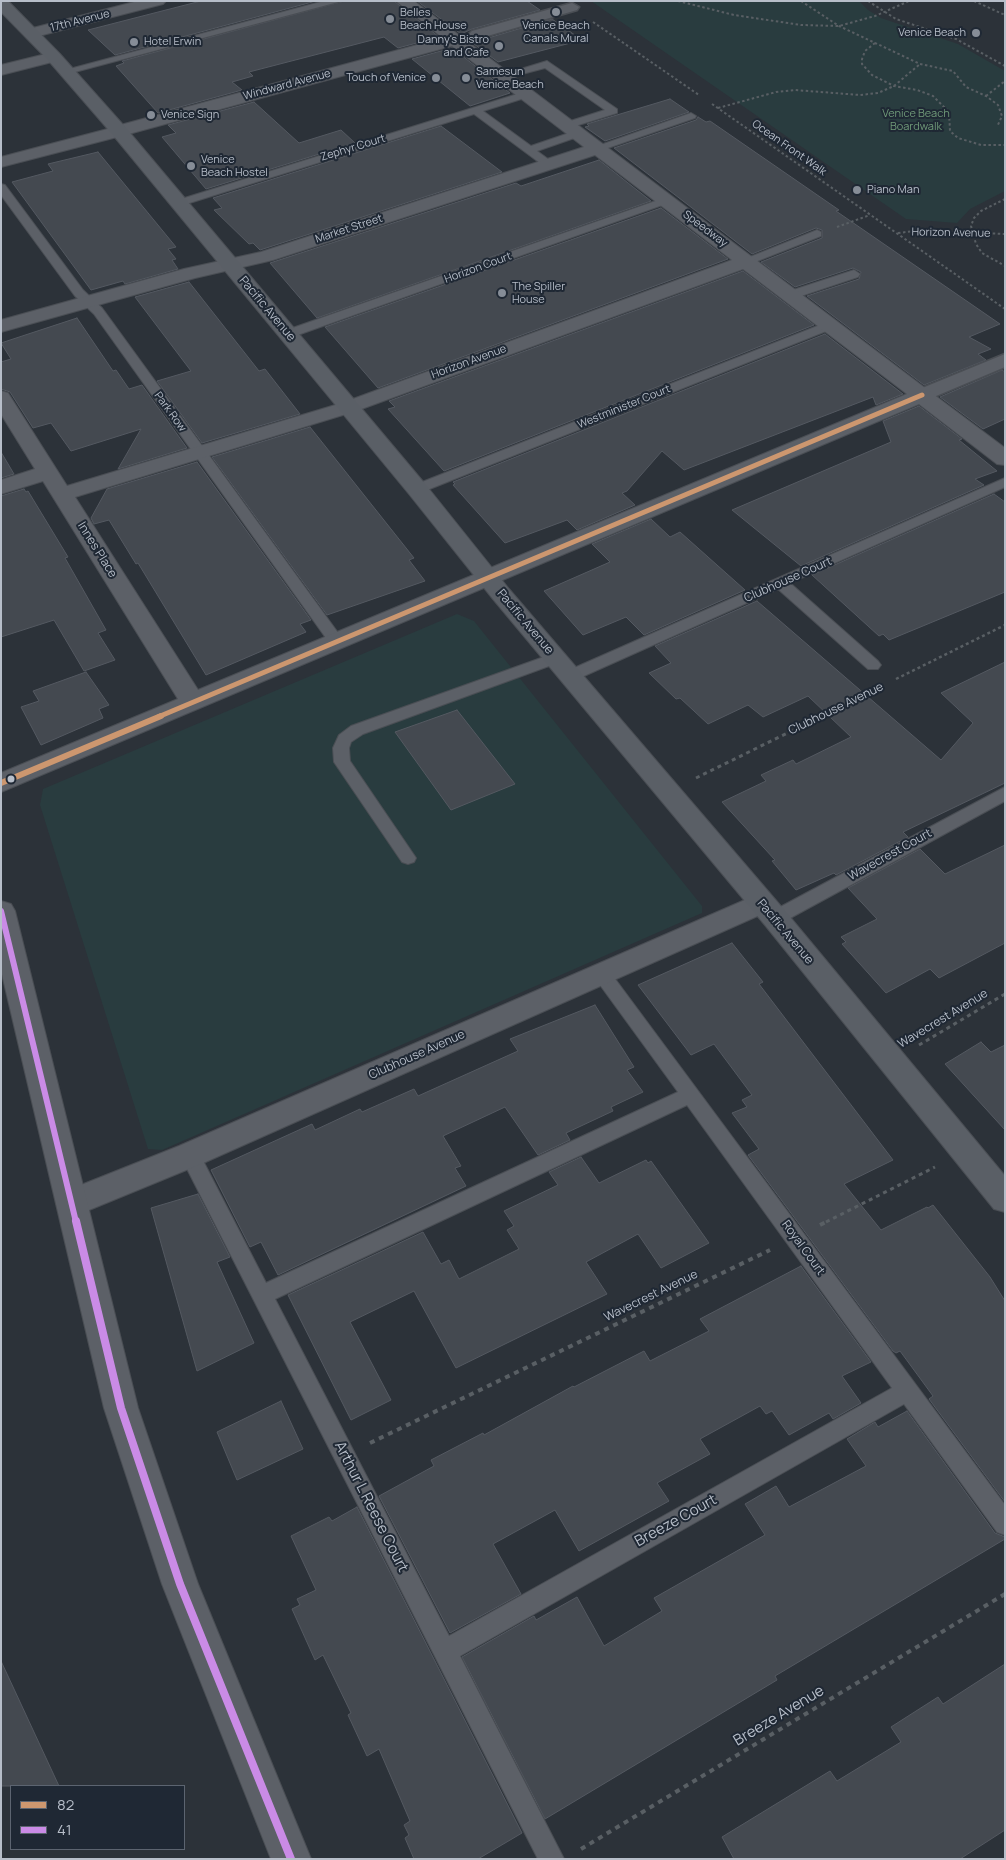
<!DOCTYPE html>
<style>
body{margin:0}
#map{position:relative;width:1006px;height:1860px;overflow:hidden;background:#2c3239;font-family:Manrope,sans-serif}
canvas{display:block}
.frame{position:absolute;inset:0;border:2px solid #b7bec9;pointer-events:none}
.legend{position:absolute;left:10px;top:1785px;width:175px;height:65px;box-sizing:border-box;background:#1f2834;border:1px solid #5c6470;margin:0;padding:6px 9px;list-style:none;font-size:15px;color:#b7bec9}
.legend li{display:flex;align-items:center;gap:10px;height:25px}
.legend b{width:25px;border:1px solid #5c6470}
</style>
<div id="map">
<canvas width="1006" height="1860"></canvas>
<div class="frame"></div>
<ul class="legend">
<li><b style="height:6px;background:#cd976f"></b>82</li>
<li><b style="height:6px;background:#ca8be6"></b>41</li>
</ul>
</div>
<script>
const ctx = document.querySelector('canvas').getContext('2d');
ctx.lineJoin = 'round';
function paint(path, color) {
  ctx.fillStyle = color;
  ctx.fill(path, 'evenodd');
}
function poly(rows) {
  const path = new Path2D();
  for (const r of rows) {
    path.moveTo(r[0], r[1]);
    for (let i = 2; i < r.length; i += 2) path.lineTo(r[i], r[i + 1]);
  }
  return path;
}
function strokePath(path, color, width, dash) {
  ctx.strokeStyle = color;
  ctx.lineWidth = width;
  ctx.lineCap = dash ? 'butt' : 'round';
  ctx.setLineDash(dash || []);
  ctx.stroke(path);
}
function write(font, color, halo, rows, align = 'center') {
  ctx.font = font + ' Manrope,sans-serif';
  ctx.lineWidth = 4;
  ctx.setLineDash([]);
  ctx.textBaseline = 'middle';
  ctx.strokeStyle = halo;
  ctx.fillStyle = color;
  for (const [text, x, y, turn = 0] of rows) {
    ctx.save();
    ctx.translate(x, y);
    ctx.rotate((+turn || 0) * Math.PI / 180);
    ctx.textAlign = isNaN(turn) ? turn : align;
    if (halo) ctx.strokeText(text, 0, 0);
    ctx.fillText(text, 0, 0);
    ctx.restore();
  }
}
const green = poly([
 [591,1,859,1,868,10,881,18,958,44,1005,71,1005,191,970,209,957,223,906,219],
 [457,614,474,621,702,906,702,913,162,1150,148,1149,40,805,43,789]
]);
const building = poly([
 [201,1,316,1,115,55,88,30,201,1],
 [344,1,394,1,439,37,398,48,384,37,249,72,253,76,232,82,242,90,158,113,116,66,124,63,122,61,344,1],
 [417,1,527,1,540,10,472,29,461,34,417,1],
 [552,19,582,40,498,62,470,41,478,41,552,19],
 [452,48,510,93,470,106,412,59,452,48],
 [670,99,689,112,605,141,585,127,589,126,587,124,670,99],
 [254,102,299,143,341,130,355,143,206,189,162,137,176,133,168,125,254,102],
 [698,117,706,122,710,121,839,210,836,211,1000,324,969,337,991,349,978,354,986,360,924,385,807,296,859,279,861,272,853,268,795,287,761,262,822,238,822,230,816,228,752,254,614,148,696,120,698,117],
 [441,126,502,172,260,250,253,243,249,244,214,210,222,208,213,198,441,126],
 [98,152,176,247,168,249,176,259,172,260,178,269,125,284,123,281,91,290,12,182,53,171,48,164,98,152],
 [599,160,651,201,317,318,270,263,516,183,521,186,599,160],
 [661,208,728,259,378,388,325,327,661,208],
 [743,271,814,325,444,471,388,409,395,407,389,401,743,271],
 [189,282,259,371,265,369,300,414,202,443,157,381,191,371,135,297,189,282],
 [77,318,113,371,116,370,129,389,142,385,187,448,118,469,141,429,71,451,51,423,33,428,10,392,1,389,1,362,11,359,1,343,77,318],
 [825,334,903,394,876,405,873,397,684,470,662,451,627,491,622,493,635,505,577,530,567,520,505,543,453,485,455,484,453,482,825,334],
 [1002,370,1005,372,1005,419,983,429,940,397,1002,370],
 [919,406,962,439,959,440,997,471,975,479,984,485,801,566,732,510,891,442,883,421,919,406],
 [310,427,414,558,409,560,425,581,327,615,212,457,310,427],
 [1,452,14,474,1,478,1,452],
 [197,462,311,620,300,624,306,632,206,675,138,563,136,564,109,520,94,524,91,518,107,489,197,462],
 [24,489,26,492,28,491,68,557,65,558,106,630,98,633,115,660,84,671,54,620,1,637,1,496,24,489],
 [994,494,1005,502,1005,592,889,640,883,634,879,636,812,575,994,494],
 [651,519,670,537,680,532,745,590,644,635,626,617,583,635,544,591,610,562,592,544,651,519],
 [757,601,941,760,973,723,941,693,1005,662,1005,783,903,832,908,837,836,875,834,873,796,890,772,861,775,860,722,802,766,781,761,775,793,760,796,764,851,737,808,696,763,717,748,705,708,724,680,698,676,699,649,673,671,663,655,646,757,601],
 [86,672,109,705,99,709,103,718,41,745,21,707,39,701,33,691,86,672],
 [457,710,515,784,451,810,395,732,457,710],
 [1005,845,1005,943,939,978,930,969,886,993,842,944,846,942,841,937,877,919,848,888,920,849,945,874,1005,845],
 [732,943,763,982,759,984,893,1160,844,1184,881,1230,927,1207,928,1208,933,1205,990,1277,1005,1301,1005,1502,929,1399,933,1396,900,1351,896,1353,893,1351,748,1155,759,1149,732,1113,747,1107,742,1100,752,1095,714,1044,691,1055,638,985,732,943],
 [595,1005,634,1067,627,1070,643,1092,611,1107,613,1111,566,1133,570,1140,538,1155,505,1107,443,1136,461,1166,455,1168,466,1186,278,1275,261,1242,250,1247,211,1170,312,1124,315,1130,360,1109,362,1112,414,1089,418,1096,518,1051,510,1039,595,1005],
 [981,1042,991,1052,1005,1045,1005,1130,945,1064,981,1042],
 [581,1157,599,1183,646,1160,648,1163,651,1161,709,1243,661,1268,638,1234,586,1262,607,1294,456,1368,414,1291,350,1322,391,1400,351,1420,288,1295,423,1232,441,1264,449,1260,459,1279,519,1249,507,1230,514,1226,504,1211,558,1185,549,1172,581,1157],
 [198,1194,230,1257,217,1262,254,1343,197,1371,151,1208,198,1194],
 [801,1266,871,1362,842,1376,861,1403,833,1419,829,1413,789,1435,772,1411,766,1414,760,1406,700,1439,710,1454,657,1483,669,1501,579,1551,555,1510,493,1544,521,1594,450,1633,379,1496,434,1466,431,1460,483,1433,484,1435,573,1386,574,1387,644,1351,650,1361,709,1331,700,1319,801,1266],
 [281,1401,303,1449,237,1480,217,1432,281,1401],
 [907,1411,995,1533,1005,1537,1005,1539,775,1676,777,1680,545,1819,462,1657,534,1616,536,1620,577,1597,604,1646,662,1611,654,1598,765,1535,745,1504,776,1486,789,1507,866,1466,847,1439,875,1422,878,1427,907,1411],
 [357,1507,522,1833,478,1859,414,1859,405,1838,409,1835,404,1825,410,1821,379,1749,367,1756,348,1715,351,1713,323,1655,315,1660,292,1609,300,1605,297,1599,316,1590,291,1536,329,1517,332,1521,357,1507],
 [1,1661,59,1786,1,1786,1,1661],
 [1005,1664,1005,1830,960,1859,734,1859,722,1837,830,1771,837,1781,901,1742,891,1727,938,1697,943,1704,1005,1664]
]);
const pathFar3 = poly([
 [678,1,734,15,801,25,839,26,875,16,909,1],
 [801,1,839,26,920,64,953,71,966,87,986,96,998,105,1002,116,997,127],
 [868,1,896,19,956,39,1005,66],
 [974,1,1005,15],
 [593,22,699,95],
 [875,43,865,51,862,59,862,64,872,75,894,86,917,90,933,96,949,112,950,131,958,138,981,145,1005,145],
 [986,96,1005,81],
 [712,104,1005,309],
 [718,108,776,92,795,90,860,95,878,93,894,86,920,64],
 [1005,199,981,211,974,218,971,226,976,244,982,253,1005,266],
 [837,227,870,215],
 [898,233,923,230,1005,234]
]);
const pathFar2 = poly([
 [896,679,1005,625],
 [820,717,874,690]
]);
const pathFar1 = poly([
 [696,778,822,716],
 [919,1045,1005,994],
 [826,1222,935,1167]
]);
const path = poly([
 [820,1225,828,1221],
 [370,1443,770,1250],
 [581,1849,1005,1594]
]);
const service = poly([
 [324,1,342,1,71,73,67,74,62,71,324,1],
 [477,31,482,34,481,36,455,43,450,40,477,31],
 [547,61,617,109,617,113,572,127,564,127,564,123,605,110,545,68,503,79,498,76,547,61],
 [527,91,532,94,531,96,483,111,531,146,575,131,583,131,583,135,537,151,552,162,552,166,544,166,474,114,183,205,175,205,173,203,175,201,527,91],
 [691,113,696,116,695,118,602,150,598,151,592,148,691,113],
 [1,184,5,185,83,290,102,308,341,637,344,641,341,645,331,645,94,314,75,296,1,195,1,184],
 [667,197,671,198,671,202,292,337,284,337,282,334,284,331,667,197],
 [817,230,821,232,821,236,750,264,742,264,740,261,817,230],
 [854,270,860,274,858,277,795,298,787,298,785,295,787,292,854,270],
 [830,321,834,322,836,325,834,328,422,492,417,493,410,489,412,486,830,321],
 [1005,478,1005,487,790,583,878,661,881,665,878,669,868,669,778,589,575,680,570,681,565,680,562,676,565,672,1005,478],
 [555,653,560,654,563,658,560,662,363,734,351,742,349,748,350,761,416,858,414,862,408,864,402,862,334,762,333,748,339,735,351,726,555,653],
 [1005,787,1005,801,781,923,775,925,769,923,766,918,769,913,1005,787],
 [601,966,607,968,1005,1505,1005,1535,997,1532,904,1404,460,1656,564,1859,538,1859,180,1155,183,1149,190,1147,197,1149,266,1283,678,1092,595,978,592,973,595,968,601,966],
 [687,1105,892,1388,449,1636,275,1299,687,1105]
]);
const pedestrian = poly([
 [572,3,579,7,577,10,477,39,469,34,472,31,572,3],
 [1005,354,1005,367,929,399,915,399,912,395,915,391,1005,354]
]);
const minor = poly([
 [138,1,166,1,163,4,31,38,23,33,25,30,138,1],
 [396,1,414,1,929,391,1005,448,1005,465,997,464,919,404,1,792,1,773,178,699,43,481,1,494,1,480,35,469,1,414,1,391,8,393,67,486,342,403,732,260,595,155,273,260,195,278,1,332,1,320,184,269,261,252,584,147,452,46,125,135,119,136,113,135,110,131,113,127,443,38,396,1],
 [743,269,907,394,198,690,75,497,356,411,743,269],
 [761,893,771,896,775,903,771,910,201,1164,72,1217,61,1213,56,1203,61,1193,179,1146,761,893]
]);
const tertiary = poly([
 [54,52,62,57,60,60,1,75,1,65,54,52],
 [119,126,125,127,128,131,125,135,1,167,1,157,119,126],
 [1,901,11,904,15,911,138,1408,198,1584,311,1859,271,1859,162,1584,104,1408,1,970,1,901]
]);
const secondary = poly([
 [1,1,8,1,60,54,125,127,425,484,509,589,785,911,1005,1176,1005,1212,994,1209,765,925,493,599,409,494,113,135,48,60,1,12,1,1]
]);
const bus1Far1 = poly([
 [158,717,922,395]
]);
const bus1 = poly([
 [1,783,161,716]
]);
const bus2Far1 = poly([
 [1,911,76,1222]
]);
const bus2 = poly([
 [76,1221,121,1408,180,1584,291,1859]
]);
const markers = [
 [556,12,5,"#868d97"],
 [390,19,5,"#868d97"],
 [976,33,5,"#868d97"],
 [134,42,5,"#868d97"],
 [499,46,5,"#868d97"],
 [436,78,5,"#868d97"],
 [466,78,5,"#868d97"],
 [151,115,5,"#868d97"],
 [191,166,5,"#868d97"],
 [857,190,5,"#868d97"],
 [502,293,5,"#868d97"],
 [11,779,4.5,"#b7bec9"]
];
const farPoinames = [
 ["Belles",400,13],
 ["Beach House",400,26],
 ["Venice Beach",556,26,"center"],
 ["Canals Mural",556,39,"center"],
 ["Venice Beach",966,33,"right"],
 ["Danny's Bistro",489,40,"right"],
 ["and Cafe",489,53,"right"],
 ["Hotel Erwin",144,42],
 ["Samesun",476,72],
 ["Venice Beach",476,85],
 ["Touch of Venice",426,78,"right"],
 ["Venice Sign",161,115],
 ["Venice",201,160],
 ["Beach Hostel",201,173],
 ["Piano Man",867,190],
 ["The Spiller",512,287],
 ["House",512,300]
];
const farStreetnames = [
 ["17th Avenue",80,21,-14],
 ["Windward Avenue",287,85,-15],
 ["Zephyr Court",353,148,-17],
 ["Ocean Front Walk",789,148,35],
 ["Market Street",349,229,-18],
 ["Speedway",705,229,37],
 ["Horizon Avenue",951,233,1],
 ["Horizon Court",478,268,-20],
 ["Horizon Avenue",469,362,-20],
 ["Westminister Court",624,407,-22],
 ["Park Row",170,412,54]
];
const farParknames = [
 ["Venice Beach",916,114],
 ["Boardwalk",916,127]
];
const streetNames = [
 ["Pacific Avenue",267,309,50],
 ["Innes Place",97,550,58],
 ["Clubhouse Court",788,580,-24],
 ["Pacific Avenue",525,622,50],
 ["Clubhouse Avenue",836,709,-26],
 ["Wavecrest Court",890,855,-29],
 ["Pacific Avenue",785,932,50],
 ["Wavecrest Avenue",943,1019,-31],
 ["Clubhouse Avenue",417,1055,-24],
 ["Royal Court",803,1248,54],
 ["Wavecrest Avenue",651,1296,-26]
];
const nearStreetnames = [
 ["Arthur L Reese Court",371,1507,63],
 ["Breeze Court",676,1521,-29],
 ["Breeze Avenue",779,1716,-31]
];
paint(green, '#293c3f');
paint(building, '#444950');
strokePath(building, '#545961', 1);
strokePath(service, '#4a4e54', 2);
strokePath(pedestrian, '#4a4e54', 3);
strokePath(minor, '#4a4e54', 2);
strokePath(tertiary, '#4a4e54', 2);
strokePath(secondary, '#4a4e54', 2);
strokePath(pathFar3, '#595f64', 2, [2.5, 2.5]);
strokePath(pathFar2, '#595f64', 2.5, [3, 3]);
strokePath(pathFar1, '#595f64', 3, [4, 4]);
strokePath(path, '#595f64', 4, [5, 5]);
paint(service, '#5c6067');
paint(pedestrian, '#5c6067');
paint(minor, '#5c6067');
paint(tertiary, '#5c6067');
paint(secondary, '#5a5f66');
strokePath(bus1Far1, '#cd976f', 5);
strokePath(bus1, '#cd976f', 6);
strokePath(bus2Far1, '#ca8be6', 6);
strokePath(bus2, '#ca8be6', 8);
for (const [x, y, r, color] of markers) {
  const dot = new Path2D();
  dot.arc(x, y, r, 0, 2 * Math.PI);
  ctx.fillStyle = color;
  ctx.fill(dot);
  strokePath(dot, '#1f2834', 2);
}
write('11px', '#b7bec9', '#1f2834', farPoinames, 'left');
write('11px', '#b7bec9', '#1f2834', farStreetnames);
write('11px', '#6f9978', '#1f2834', farParknames);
write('12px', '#b7bec9', '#1f2834', streetNames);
write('15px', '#b7bec9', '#1f2834', nearStreetnames);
</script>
